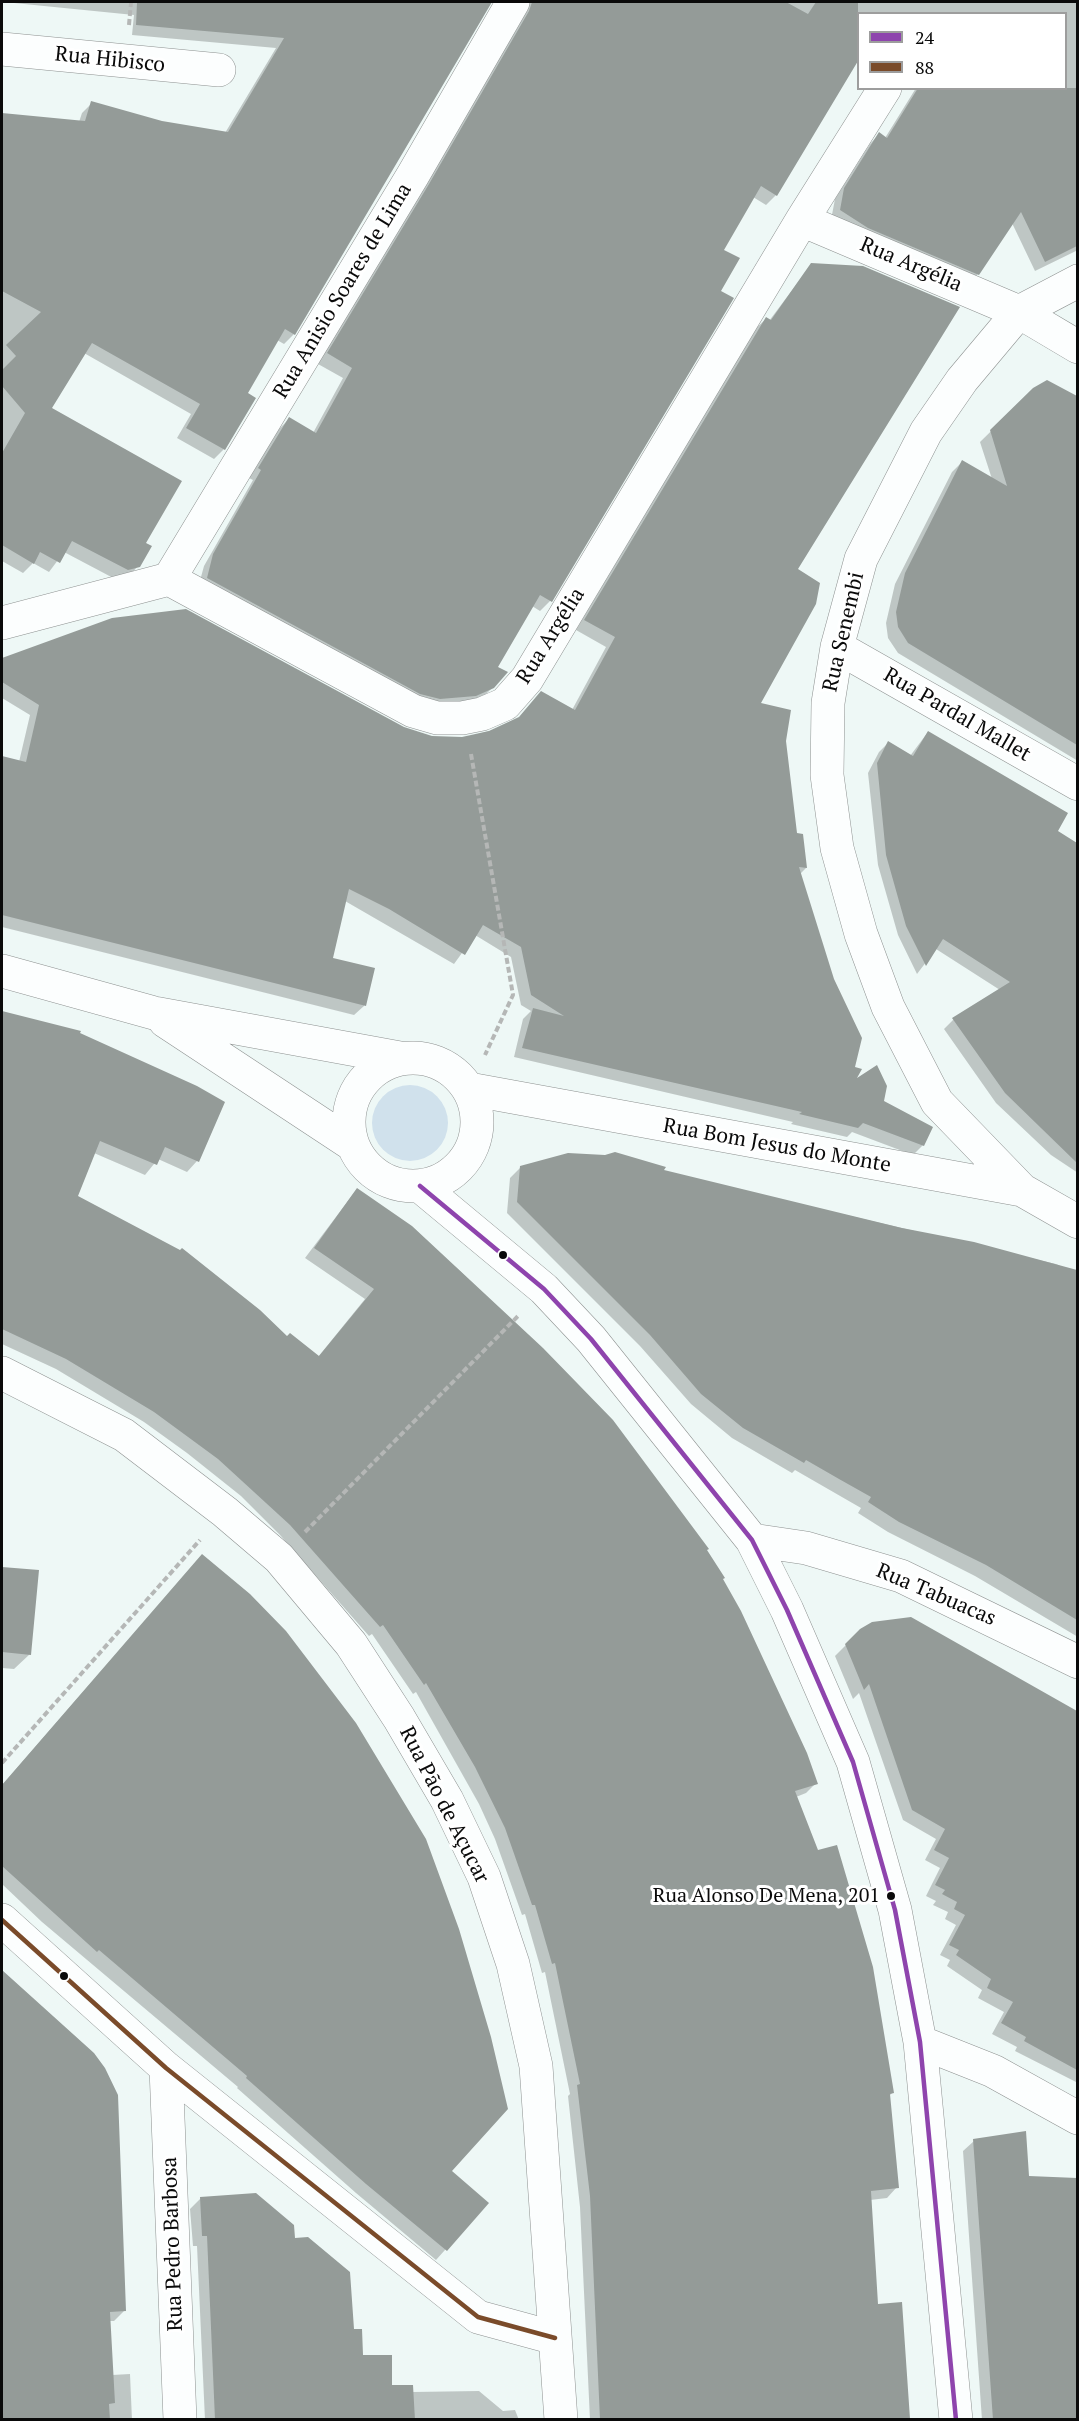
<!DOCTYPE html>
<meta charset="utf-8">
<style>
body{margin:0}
#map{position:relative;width:1079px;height:2421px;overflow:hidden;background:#eef8f6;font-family:"PT Serif",serif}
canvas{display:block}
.frame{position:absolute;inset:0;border:3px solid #0a0a0a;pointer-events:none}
.legend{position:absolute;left:857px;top:12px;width:210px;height:78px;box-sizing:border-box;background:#fff;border:2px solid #9d9d9d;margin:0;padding:8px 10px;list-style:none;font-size:18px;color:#0a0a0a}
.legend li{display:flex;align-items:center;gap:12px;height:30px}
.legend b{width:30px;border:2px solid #9d9d9d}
</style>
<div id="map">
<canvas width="1079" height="2421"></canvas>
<div class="frame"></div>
<ul class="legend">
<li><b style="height:8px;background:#8e44ad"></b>24</li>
<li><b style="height:8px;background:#7a4b2a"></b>88</li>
</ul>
</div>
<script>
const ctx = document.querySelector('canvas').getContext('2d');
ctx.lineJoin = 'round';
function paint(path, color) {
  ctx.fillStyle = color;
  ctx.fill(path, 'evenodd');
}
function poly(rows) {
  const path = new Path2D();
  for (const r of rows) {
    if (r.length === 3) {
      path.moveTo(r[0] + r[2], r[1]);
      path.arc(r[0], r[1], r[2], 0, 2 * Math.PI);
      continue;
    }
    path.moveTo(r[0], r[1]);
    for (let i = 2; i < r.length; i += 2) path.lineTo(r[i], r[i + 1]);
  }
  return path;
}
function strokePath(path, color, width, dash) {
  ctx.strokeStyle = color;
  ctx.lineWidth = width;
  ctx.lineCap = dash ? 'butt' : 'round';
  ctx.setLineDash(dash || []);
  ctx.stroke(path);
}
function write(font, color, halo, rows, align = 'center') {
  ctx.font = font + ' "PT Serif",serif';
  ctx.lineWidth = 6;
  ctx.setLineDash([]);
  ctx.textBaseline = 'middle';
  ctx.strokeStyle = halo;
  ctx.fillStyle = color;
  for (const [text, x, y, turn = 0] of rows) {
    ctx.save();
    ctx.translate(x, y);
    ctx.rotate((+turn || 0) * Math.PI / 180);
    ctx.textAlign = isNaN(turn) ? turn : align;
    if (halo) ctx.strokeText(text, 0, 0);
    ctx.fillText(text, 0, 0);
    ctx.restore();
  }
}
const green = poly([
 [410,1123,38]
]);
const shadow = poly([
 [4,2,490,2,294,334,284,344,277,340,246,393,224,449,214,459,177,438,191,414,84,353,50,408,144,543,138,566,128,577,117,580,64,552,49,572,33,563,23,573,2,561,2,114,79,122,82,113,92,103,162,122,225,133,276,48,132,35,134,15],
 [518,2,1078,2,1078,250,1035,271,1012,223,978,274,968,284,831,220,835,199,870,144,879,134,885,138,916,88,1066,88,1066,14,858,14,858,58,776,195,766,205,753,197,722,251,550,601,540,611,532,606,496,667,493,687,482,698,429,709,198,588,204,566,253,480,249,478,279,429,289,419,313,433,343,378,318,364,520,23],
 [811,265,796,569,758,704,785,741,795,835,806,868,800,874,854,1068,852,1083,882,1102,923,1145,913,1155,852,1132,847,1137,791,1124,793,1122,514,1057,523,1019,531,1011,521,1005,511,957,475,935,454,964,345,901,331,959,373,969,364,1006,354,1015,2,927,2,758,19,762,30,715,2,698,2,660,113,620,432,738,462,738,572,710,606,647,576,630,756,328,766,319,769,321],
 [1047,382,1078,399,1078,761,898,653,888,638,886,623,895,584,952,472,962,462,992,479,980,442,1034,389],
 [928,732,1056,831,1078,844,1078,1173,1051,1155,996,1103,944,1029,953,1020,1000,990,936,949,917,974,898,935,878,865,868,773,879,752,888,743,910,756],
 [2,1012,79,1032,78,1034,223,1103,197,1161,187,1172,158,1159,145,1175,94,1153,76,1197,318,1357,365,1299,305,1258,357,1189,411,1228,461,1272,612,1421,705,1551,816,1783,806,1793,796,1797,892,2093,889,2096,897,2187,887,2198,870,2200,877,2305,900,2304,908,2420,590,2420,580,2207,568,2096,570,2094,545,1972,542,1973,525,1914,522,1915,495,1839,479,1804,416,1692,413,1694,372,1634,369,1636,280,1535,241,1496,187,1453,144,1422,56,1369,2,1344],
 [521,1167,662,1172,1056,1264,1078,1274,1078,1637,975,1576,888,1532,858,1513,861,1508,795,1470,792,1473,732,1438,691,1404,640,1346,507,1213,510,1178],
 [193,1566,285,1632,354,1724,450,2171,487,2203,436,2260,356,2193,237,2088,238,2087,42,1922,2,1884,2,1785],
 [2,1569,37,1571,30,1654,14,1669,2,1668],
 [911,1619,1078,1714,1078,2083,1015,2051,1017,2047,992,2034,1004,2012,978,1998,982,1990,947,1966,950,1960,940,1955,956,1925,945,1919,948,1912,933,1905,936,1901,926,1896,940,1868,925,1860,936,1839,903,1820,859,1693,853,1699,835,1656,861,1630],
 [2,1972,80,2041,116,2096,124,2311,114,2321,109,2321,112,2375,130,2374,132,2420,2,2420],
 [974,2141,1027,2177,1078,2180,1078,2420,982,2420,963,2151],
 [201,2198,293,2239,352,2331,362,2356,391,2387,412,2392,479,2391,503,2411,515,2410,519,2420,205,2420,197,2246,193,2246,190,2209]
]);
const building = poly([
 [137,2,492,2,295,335,285,329,248,393,256,398,225,450,186,428,200,404,92,343,52,408,182,481,146,543,152,546,140,567,128,570,72,541,60,563,40,552,34,564,2,545,2,453,25,413,2,386,2,370,16,356,6,345,41,312,2,291,2,113,85,121,91,101,162,121,228,132,284,38,136,25],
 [532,2,786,2,808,14,816,2,858,2,858,61,777,196,761,186,724,250,740,258,721,291,734,298,552,602,540,595,498,667,508,672,494,688,476,696,440,699,420,694,207,578,213,554,261,470,258,468,289,417,316,433,352,368,327,353,429,184,529,11],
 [918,88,1077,88,1077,246,1045,262,1021,212,979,275,868,228,840,210,844,188,879,132,887,138],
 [811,263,863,266,960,307,798,569,820,583,816,604,761,703,791,710,786,741,797,833,803,834,807,868,799,867,834,979,862,1038,855,1067,862,1069,857,1078,877,1065,887,1086,884,1101,933,1127,924,1146,863,1123,858,1128,799,1114,802,1112,522,1048,533,1008,564,1016,531,995,521,947,483,925,465,955,389,909,349,889,333,958,375,968,366,1006,2,915,2,756,26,762,39,705,2,682,2,658,112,618,186,609,404,727,432,736,462,737,489,731,519,717,541,691,575,710,615,637,584,620,766,317,771,320],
 [1047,380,1077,396,1077,745,908,643,898,627,896,612,905,573,962,460,1007,486,990,430,1033,388],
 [928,731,1068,813,1058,831,1077,843,1077,1163,1005,1093,952,1018,1010,982,943,939,926,966,906,926,886,855,877,763,888,741,913,756],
 [2,1011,81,1031,80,1033,197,1086,225,1102,199,1162,165,1147,157,1165,100,1141,78,1196,180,1250,182,1248,260,1310,287,1336,290,1333,319,1356,374,1289,314,1248,357,1188,412,1226,543,1348,613,1420,709,1549,707,1550,725,1578,723,1579,741,1611,807,1753,818,1784,795,1791,818,1850,837,1845,873,1967,894,2093,890,2094,899,2188,871,2191,878,2304,902,2302,910,2419,600,2420,590,2196,577,2085,580,2084,555,1963,552,1964,535,1905,532,1905,505,1828,475,1767,426,1683,424,1685,383,1625,380,1627,290,1525,218,1459,154,1412,66,1359,2,1329],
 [615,1152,666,1167,664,1170,902,1228,974,1242,1077,1270,1077,1620,986,1565,899,1522,868,1502,871,1497,839,1479,806,1460,804,1463,743,1428,701,1394,650,1335,517,1202,520,1166,568,1153,605,1155],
 [202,1554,250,1594,286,1631,356,1723,426,1839,459,1929,491,2037,508,2109,452,2171,489,2203,447,2251,366,2184,246,2078,247,2076,99,1950,97,1952,2,1866,2,1785],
 [2,1567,39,1570,31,1655,2,1652],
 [911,1617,1077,1711,1077,2070,1024,2041,1026,2037,1001,2023,1013,2002,987,1988,991,1979,956,1955,959,1950,949,1945,965,1915,954,1909,957,1902,942,1894,945,1890,935,1885,949,1858,934,1850,945,1829,912,1810,869,1684,864,1690,845,1644,860,1629,872,1622],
 [2,1970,94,2053,105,2068,118,2095,126,2311,110,2312,115,2403,109,2404,110,2420,2,2420],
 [1026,2131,1029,2176,1077,2178,1077,2420,993,2420,973,2139],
 [256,2193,294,2225,295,2238,308,2237,350,2272,354,2329,362,2329,363,2355,392,2355,392,2385,413,2385,415,2420,215,2420,207,2236,202,2236,200,2197]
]);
const path = poly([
 [129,25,131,2],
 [471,754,513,995,485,1055],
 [305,1532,519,1315],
 [2,1763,200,1540]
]);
const street = poly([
 [2,49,219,70],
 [802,220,1019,312,1078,347],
 [169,579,413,175,513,2],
 [2,623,169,579,413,711,437,718,462,718,482,714,505,704,527,679,802,220,885,88],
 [837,647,1078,784],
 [2,971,154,1013,400,1058],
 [165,1021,353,1145],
 [413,1122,64],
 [469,1089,1022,1190,1078,1222],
 [420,1186,544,1289,591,1339,752,1540,787,1610,853,1762,895,1910,920,2042,956,2420],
 [1022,1190,937,1102,888,1007,861,934,837,848,827,775,828,703,837,647,861,559,926,432,962,380,1019,312,1078,281],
 [2,1373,124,1435,225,1512,279,1558,351,1644,399,1718,447,1800,484,1877,513,1964,536,2066,561,2420],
 [752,1540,806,1548,901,1576,1078,1662],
 [2,1920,166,2068,478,2317,555,2338],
 [920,2042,993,2071,1078,2118],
 [166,2068,180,2420]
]);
const bus1 = poly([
 [420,1186,544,1289,591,1339,752,1540,787,1610,853,1762,895,1910,920,2042,956,2420]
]);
const bus2 = poly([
 [2,1920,166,2068,478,2317,555,2338]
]);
const markers = [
 [503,1255,5,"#0a0a0a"],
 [891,1896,5,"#0a0a0a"],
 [64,1976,5,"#0a0a0a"]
];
const busNames = [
 ["Rua Alonso De Mena, 201",880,1896]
];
const streetNames = [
 ["Rua Hibisco",110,60,6],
 ["Rua Argélia",911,265,23],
 ["Rua Anisio Soares de Lima",343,291,-59],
 ["Rua Senembi",844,632,-77],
 ["Rua Argélia",551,636,-58],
 ["Rua Pardal Mallet",957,715,30],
 ["Rua Bom Jesus do Monte",777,1146,10],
 ["Rua Tabuacas",936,1595,23],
 ["Rua Pão de Açucar",444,1805,63],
 ["Rua Pedro Barbosa",173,2244,-92]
];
paint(green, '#d0e1ec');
paint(shadow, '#0003');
paint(building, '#949b98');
strokePath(street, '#8d9190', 34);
strokePath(path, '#b5b7b6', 4, [6, 3]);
strokePath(street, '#fcfefe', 33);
strokePath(bus1, '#8e44ad', 4.5);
strokePath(bus2, '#7a4b2a', 4.5);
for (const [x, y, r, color] of markers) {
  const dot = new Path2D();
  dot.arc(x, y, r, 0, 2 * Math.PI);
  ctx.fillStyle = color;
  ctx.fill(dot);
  strokePath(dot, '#fff', 2);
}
write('20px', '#0a0a0a', '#fff', busNames, 'right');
write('21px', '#0a0a0a', '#fff', streetNames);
</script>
